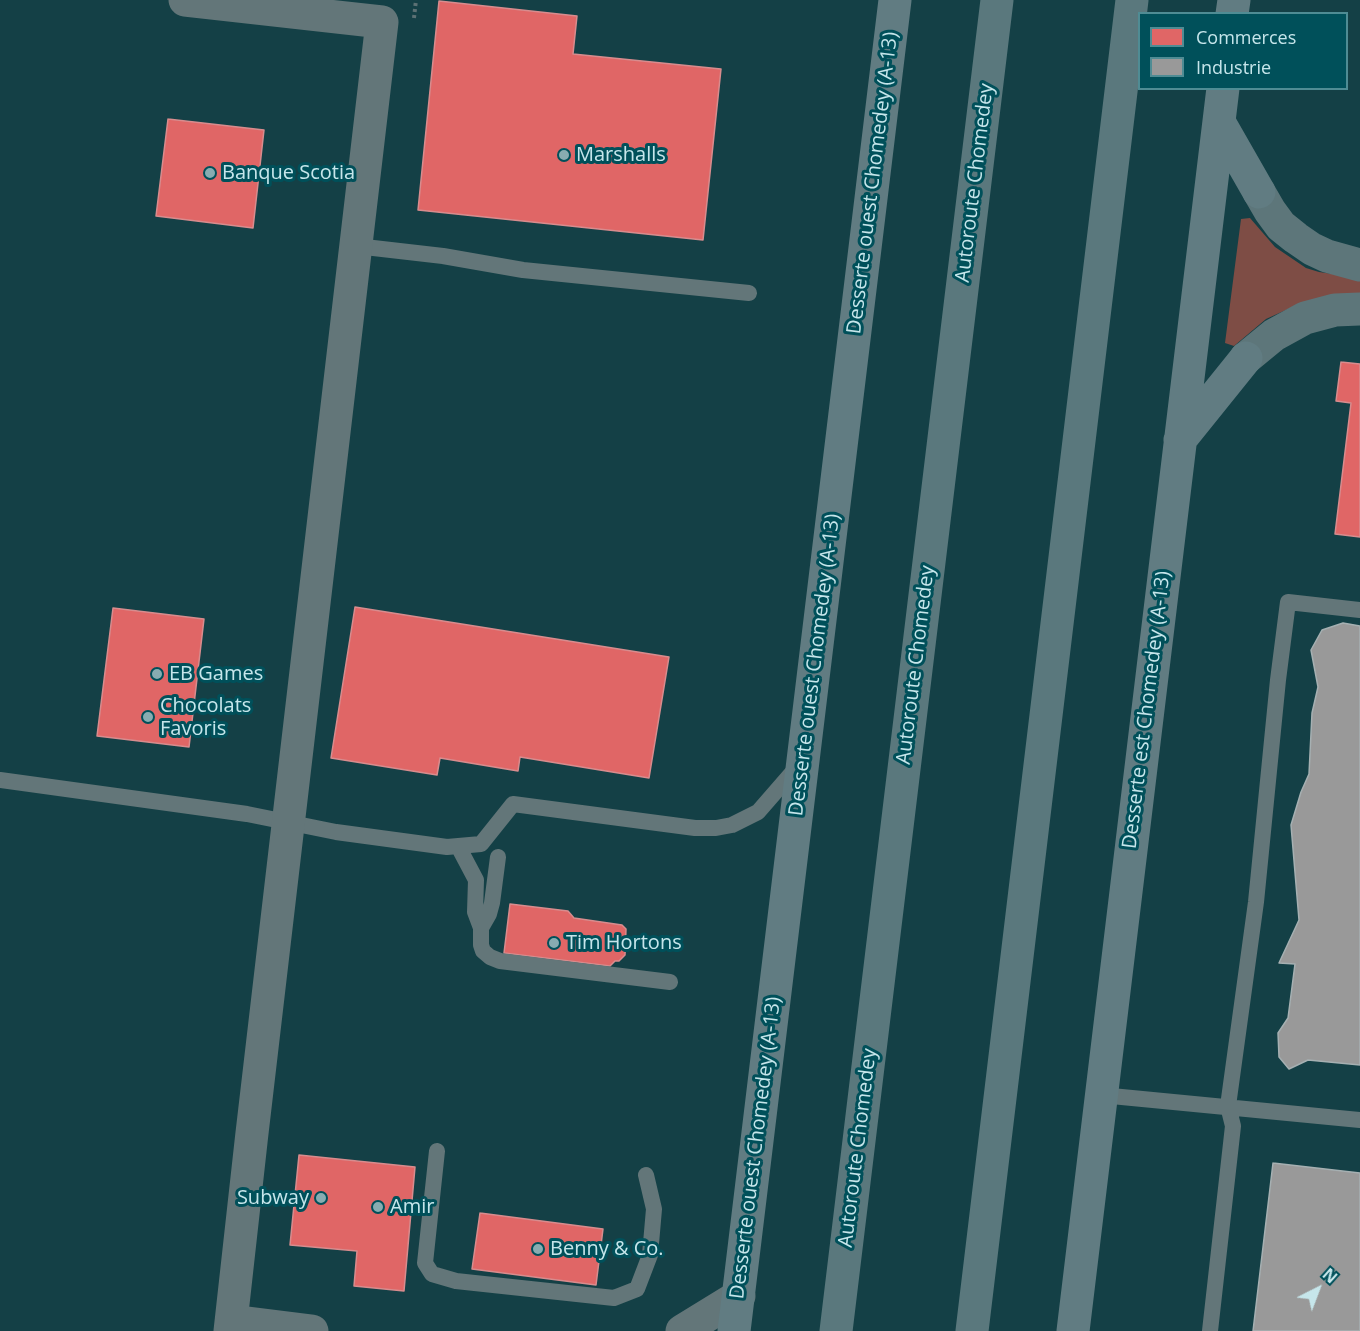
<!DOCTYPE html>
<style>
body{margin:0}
#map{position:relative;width:1360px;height:1331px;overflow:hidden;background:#144046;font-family:"Open Sans",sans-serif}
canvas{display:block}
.legend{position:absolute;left:1138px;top:12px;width:210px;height:78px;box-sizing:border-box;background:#00505a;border:2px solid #4f8c94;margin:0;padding:8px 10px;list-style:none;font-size:18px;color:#c6e6eb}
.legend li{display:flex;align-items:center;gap:12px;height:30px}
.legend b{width:30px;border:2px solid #4f8c94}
.north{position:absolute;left:1288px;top:1259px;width:60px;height:60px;-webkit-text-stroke:4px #00505a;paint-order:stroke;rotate:42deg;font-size:16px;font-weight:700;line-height:24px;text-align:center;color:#c6e6eb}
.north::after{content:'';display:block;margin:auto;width:21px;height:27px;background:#c6e6eb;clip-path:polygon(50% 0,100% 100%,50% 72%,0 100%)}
</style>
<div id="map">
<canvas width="1360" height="1331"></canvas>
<ul class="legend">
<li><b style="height:16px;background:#e06666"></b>Commerces</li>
<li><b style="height:16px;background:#999"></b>Industrie</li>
</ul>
<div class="north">N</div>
</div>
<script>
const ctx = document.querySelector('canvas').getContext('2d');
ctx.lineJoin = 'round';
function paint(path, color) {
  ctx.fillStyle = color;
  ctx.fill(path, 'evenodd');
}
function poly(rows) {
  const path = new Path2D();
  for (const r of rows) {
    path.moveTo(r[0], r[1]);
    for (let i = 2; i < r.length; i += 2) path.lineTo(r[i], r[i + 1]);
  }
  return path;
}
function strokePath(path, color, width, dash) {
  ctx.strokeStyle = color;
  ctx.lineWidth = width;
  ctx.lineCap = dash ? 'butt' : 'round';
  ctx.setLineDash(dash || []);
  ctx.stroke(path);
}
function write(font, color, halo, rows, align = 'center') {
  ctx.font = font + ' "Open Sans",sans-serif';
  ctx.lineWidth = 6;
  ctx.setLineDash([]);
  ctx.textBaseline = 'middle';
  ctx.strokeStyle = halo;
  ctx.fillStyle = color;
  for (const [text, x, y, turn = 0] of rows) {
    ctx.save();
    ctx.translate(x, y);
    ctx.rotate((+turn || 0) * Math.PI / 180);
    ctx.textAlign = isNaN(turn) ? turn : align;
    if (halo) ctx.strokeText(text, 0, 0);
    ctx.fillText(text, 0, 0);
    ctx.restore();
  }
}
const green = poly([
 [1250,218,1275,247,1306,268,1319,272,1360,278,1360,299,1297,305,1266,319,1234,346,1225,343,1241,219]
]);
const shops = poly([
 [439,1,577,16,573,54,721,69,703,240,418,210,439,1],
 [168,119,264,130,253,228,156,216,168,119],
 [1341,362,1360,364,1360,537,1335,534,1351,403,1336,401,1341,362],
 [355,607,669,657,649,778,520,757,518,771,440,758,437,775,331,758,355,607],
 [113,608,204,619,189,747,97,736,113,608],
 [510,904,568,911,574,918,622,925,626,929,625,955,619,961,615,961,610,966,504,953,510,904],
 [299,1155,415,1167,404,1291,354,1286,357,1251,290,1245,299,1155],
 [480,1213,603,1229,596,1285,472,1269,480,1213]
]);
const industry = poly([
 [1343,623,1360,626,1360,1065,1308,1060,1289,1069,1279,1057,1278,1033,1288,1018,1295,964,1279,963,1299,920,1291,825,1301,792,1309,774,1312,713,1318,687,1311,650,1322,630,1343,623],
 [1273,1163,1360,1173,1360,1331,1253,1331,1273,1163]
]);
const path = poly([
 [414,18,416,0]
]);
const lane = poly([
 [356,246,443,256,523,270,749,293],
 [0,780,247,814,336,832,447,847,481,844,513,804,695,828,716,828,732,825,758,812,798,766],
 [458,846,476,880,475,912,481,928],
 [498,857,492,903,489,914,481,928,481,945,483,951,490,957,500,961,670,982],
 [1101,1095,1360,1120],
 [437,1151,425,1263,432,1274,456,1281,614,1298,637,1289,650,1255,654,1209,646,1175],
 [1210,1331,1233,1126,1228,1106,1256,902,1278,680,1288,602,1360,610]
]);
const street = poly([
 [185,0,382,22,252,1133,230,1331],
 [232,1321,312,1331],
 [682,1331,739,1296]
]);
const secondary = poly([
 [1259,192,1270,211,1281,226,1296,238,1312,249,1327,256,1360,265],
 [1246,358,1274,335,1305,318,1335,310,1360,309]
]);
const primary = poly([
 [1232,14,1234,0],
 [1219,122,1259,192],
 [1180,440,1246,358],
 [734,1331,895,0],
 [1073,1331,1223,88]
]);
const highway = poly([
 [836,1331,997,0],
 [972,1331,1132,0]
]);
const markers = [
 [564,155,6,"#88acb1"],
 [210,173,6,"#88acb1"],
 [157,674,6,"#88acb1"],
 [148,717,6,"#88acb1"],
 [554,943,6,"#88acb1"],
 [321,1198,6,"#88acb1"],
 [378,1207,6,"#88acb1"],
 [538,1249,6,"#88acb1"]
];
const poiNames = [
 ["Marshalls",576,155],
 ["Banque Scotia",222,173],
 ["EB Games",169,674],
 ["Chocolats",160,706],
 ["Favoris",160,729],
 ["Tim Hortons",566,943],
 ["Subway",309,1198,"right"],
 ["Amir",390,1207],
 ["Benny & Co.",550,1249]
];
const streetNames = [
 ["Desserte ouest Chomedey (A-13)",873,183,-83],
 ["Autoroute Chomedey",975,183,-83],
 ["Desserte ouest Chomedey (A-13)",815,665,-83],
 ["Autoroute Chomedey",916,665,-83],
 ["Desserte est Chomedey (A-13)",1147,710,-83],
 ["Desserte ouest Chomedey (A-13)",756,1148,-83],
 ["Autoroute Chomedey",858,1148,-83]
];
paint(green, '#7e4d45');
paint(shops, '#e06666');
strokePath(shops, '#d88c8e', 1.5);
paint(industry, '#999');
strokePath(industry, '#a6b0b2', 1.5);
strokePath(path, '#5c7174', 4, [3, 3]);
strokePath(lane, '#637679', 16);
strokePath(street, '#637679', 33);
strokePath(secondary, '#5d767a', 33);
strokePath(primary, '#617c82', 33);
strokePath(highway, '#5a787d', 33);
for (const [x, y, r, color] of markers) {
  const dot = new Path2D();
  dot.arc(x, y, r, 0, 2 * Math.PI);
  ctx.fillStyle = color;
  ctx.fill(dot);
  strokePath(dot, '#00505a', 2);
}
write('20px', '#c6e6eb', '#00505a', poiNames, 'left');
write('20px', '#c6e6eb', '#00505a', streetNames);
</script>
